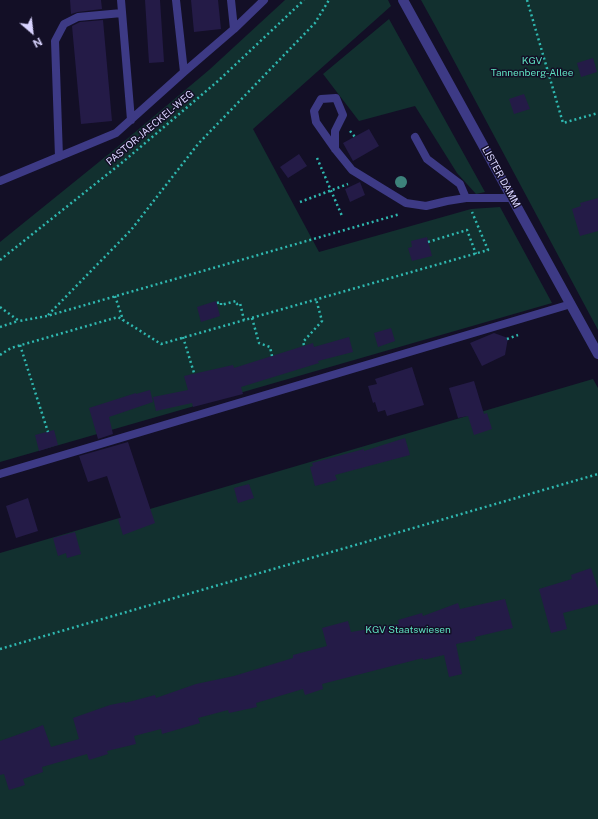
<!DOCTYPE html>
<style>
body{margin:0}
#map{position:relative;width:598px;height:819px;overflow:hidden;background:#130f26;font-family:"Public Sans",sans-serif}
canvas{display:block}
.north{position:absolute;left:12px;top:12px;width:40px;height:40px;-webkit-text-stroke:3px #130f26;paint-order:stroke;rotate:152deg;font-size:11px;font-weight:700;line-height:16px;text-align:center;color:#d9d4ff}
.north::after{content:'';display:block;margin:auto;width:14px;height:18px;background:#d9d4ff;clip-path:polygon(50% 0,100% 100%,50% 72%,0 100%)}
</style>
<div id="map">
<canvas width="598" height="819"></canvas>
<div class="north">N</div>
</div>
<script>
const ctx = document.querySelector('canvas').getContext('2d');
ctx.lineJoin = 'round';
function paint(path, color) {
  ctx.fillStyle = color;
  ctx.fill(path, 'evenodd');
}
function poly(rows) {
  const path = new Path2D();
  for (const r of rows) {
    path.moveTo(r[0], r[1]);
    for (let i = 2; i < r.length; i += 2) path.lineTo(r[i], r[i + 1]);
  }
  return path;
}
function strokePath(path, color, width, dash) {
  ctx.strokeStyle = color;
  ctx.lineWidth = width;
  ctx.lineCap = dash ? 'butt' : 'round';
  ctx.setLineDash(dash || []);
  ctx.stroke(path);
}
function write(font, color, halo, rows, align = 'center') {
  ctx.font = font + ' "Public Sans",sans-serif';
  ctx.lineWidth = 3;
  ctx.setLineDash([]);
  ctx.textBaseline = 'middle';
  ctx.strokeStyle = halo;
  ctx.fillStyle = color;
  for (const [text, x, y, turn = 0] of rows) {
    ctx.save();
    ctx.translate(x, y);
    ctx.rotate((+turn || 0) * Math.PI / 180);
    ctx.textAlign = isNaN(turn) ? turn : align;
    if (halo) ctx.strokeText(text, 0, 0);
    ctx.fillText(text, 0, 0);
    ctx.restore();
  }
}
const green = poly([
 [285,0,388,0,391,6,253,129,319,252,471,209,500,207,552,303,0,462,0,242,115,149,209,70],
 [421,0,598,0,598,330,437,29],
 [389,19,485,192,476,194,457,173,415,106,359,121,323,74],
 [593,379,598,388,598,819,0,819,0,553]
]);
const building = poly([
 [70,0,101,0,102,9,78,12,71,14],
 [145,0,160,0,164,62,149,63],
 [191,0,218,0,221,29,194,32],
 [103,20,112,121,81,124,72,26,80,22],
 [593,58,597,72,581,77,577,63],
 [524,94,530,109,514,114,509,99],
 [369,129,379,146,353,161,343,143],
 [299,154,307,166,288,178,280,167],
 [360,182,365,195,350,202,345,189],
 [598,198,598,231,580,236,572,209,581,206,580,203],
 [427,237,432,256,412,261,408,248,412,247,411,241],
 [216,301,220,316,201,322,197,307],
 [391,328,395,341,378,347,374,333],
 [494,333,508,338,505,355,482,366,470,343],
 [349,337,353,352,318,361,319,363,241,387,243,394,193,407,192,403,156,411,153,397,188,390,184,376,233,365,234,368,313,343,314,347],
 [412,367,424,405,387,416,385,410,378,412,375,402,373,403,368,386,377,384,375,379],
 [474,381,484,414,487,413,492,429,474,435,468,416,458,418,449,388],
 [150,390,153,402,109,417,113,434,98,439,89,408,136,393,136,394],
 [54,430,58,445,39,451,35,435],
 [405,438,410,455,335,475,337,480,315,486,310,467,313,466,312,463,364,449,364,451],
 [128,442,155,523,123,535,118,519,121,518,107,476,88,482,79,456],
 [249,484,254,498,238,503,234,488],
 [28,498,38,531,16,538,6,506],
 [75,532,81,554,67,558,66,553,58,556,53,538],
 [591,568,598,589,598,604,563,613,567,629,551,633,539,589,572,579,571,575],
 [505,599,513,628,475,637,476,640,456,644,462,674,449,677,444,655,423,660,423,658,322,684,323,689,305,695,303,689,256,703,257,707,229,713,228,710,198,718,200,723,162,734,161,729,134,736,136,744,107,751,108,754,89,760,87,754,42,767,43,772,23,779,25,785,9,790,4,774,0,775,0,741,28,731,43,725,51,747,79,739,73,718,110,705,125,702,125,703,155,695,156,698,196,684,234,676,293,658,293,655,327,646,322,628,348,621,351,632,399,624,398,620,422,613,423,616,458,603,460,609]
]);
const path = poly([
 [527,0,563,123,598,113],
 [350,131,355,137],
 [317,158,342,216],
 [300,202,348,184],
 [428,242,467,230,476,254],
 [0,260,124,161,218,81,304,0],
 [115,296,123,320,161,344,488,250,472,212],
 [217,303,221,302,221,305,236,301,237,304,240,303,244,320],
 [0,307,19,321,47,316,400,214],
 [48,315,131,230,198,144,315,23,329,0],
 [252,318,259,343,270,347,272,356],
 [0,327,18,321],
 [183,337,194,373],
 [507,339,518,335],
 [20,345,48,432],
 [304,345,303,342,322,321,316,299],
 [0,355,11,348,118,317,123,320],
 [0,649,598,474]
]);
const service = poly([
 [121,0,131,120],
 [234,29,264,0],
 [184,72,234,29,231,0],
 [415,137,427,159,460,184,466,198],
 [335,149,335,131,343,115,336,98,321,99,314,111,316,122,335,149,352,170,406,203,426,206,447,201,466,198,513,198],
 [59,157,55,41,64,24,78,17,122,13],
 [0,181,116,133,184,72,176,0],
 [0,474,571,304]
]);
const minor = poly([
 [403,0,598,354]
]);
const trees = [
 [401,182]
];
const parkNames = [
 ["KGV",532,61],
 ["Tannenberg-Allee",532,73],
 ["KGV Staatswiesen",408,630]
];
const streetNames = [
 ["PASTOR-JAECKEL-WEG",150,128,-40],
 ["LISTER DAMM",501,177,61]
];
paint(green, '#12302f');
paint(building, '#241b47');
strokePath(path, '#2fb8b0', 2.5, [2, 3]);
strokePath(service, '#3d3a85', 8);
strokePath(minor, '#3d3a85', 10);
ctx.fillStyle = '#3d827b';
for (const [x, y] of trees) {
  ctx.beginPath();
  ctx.arc(x, y, 6, 0, 2 * Math.PI);
  ctx.fill();
}
write('10px', '#5fe0c0', '#130f26', parkNames);
write('10px', '#d9d4ff', '#130f26', streetNames);
</script>
